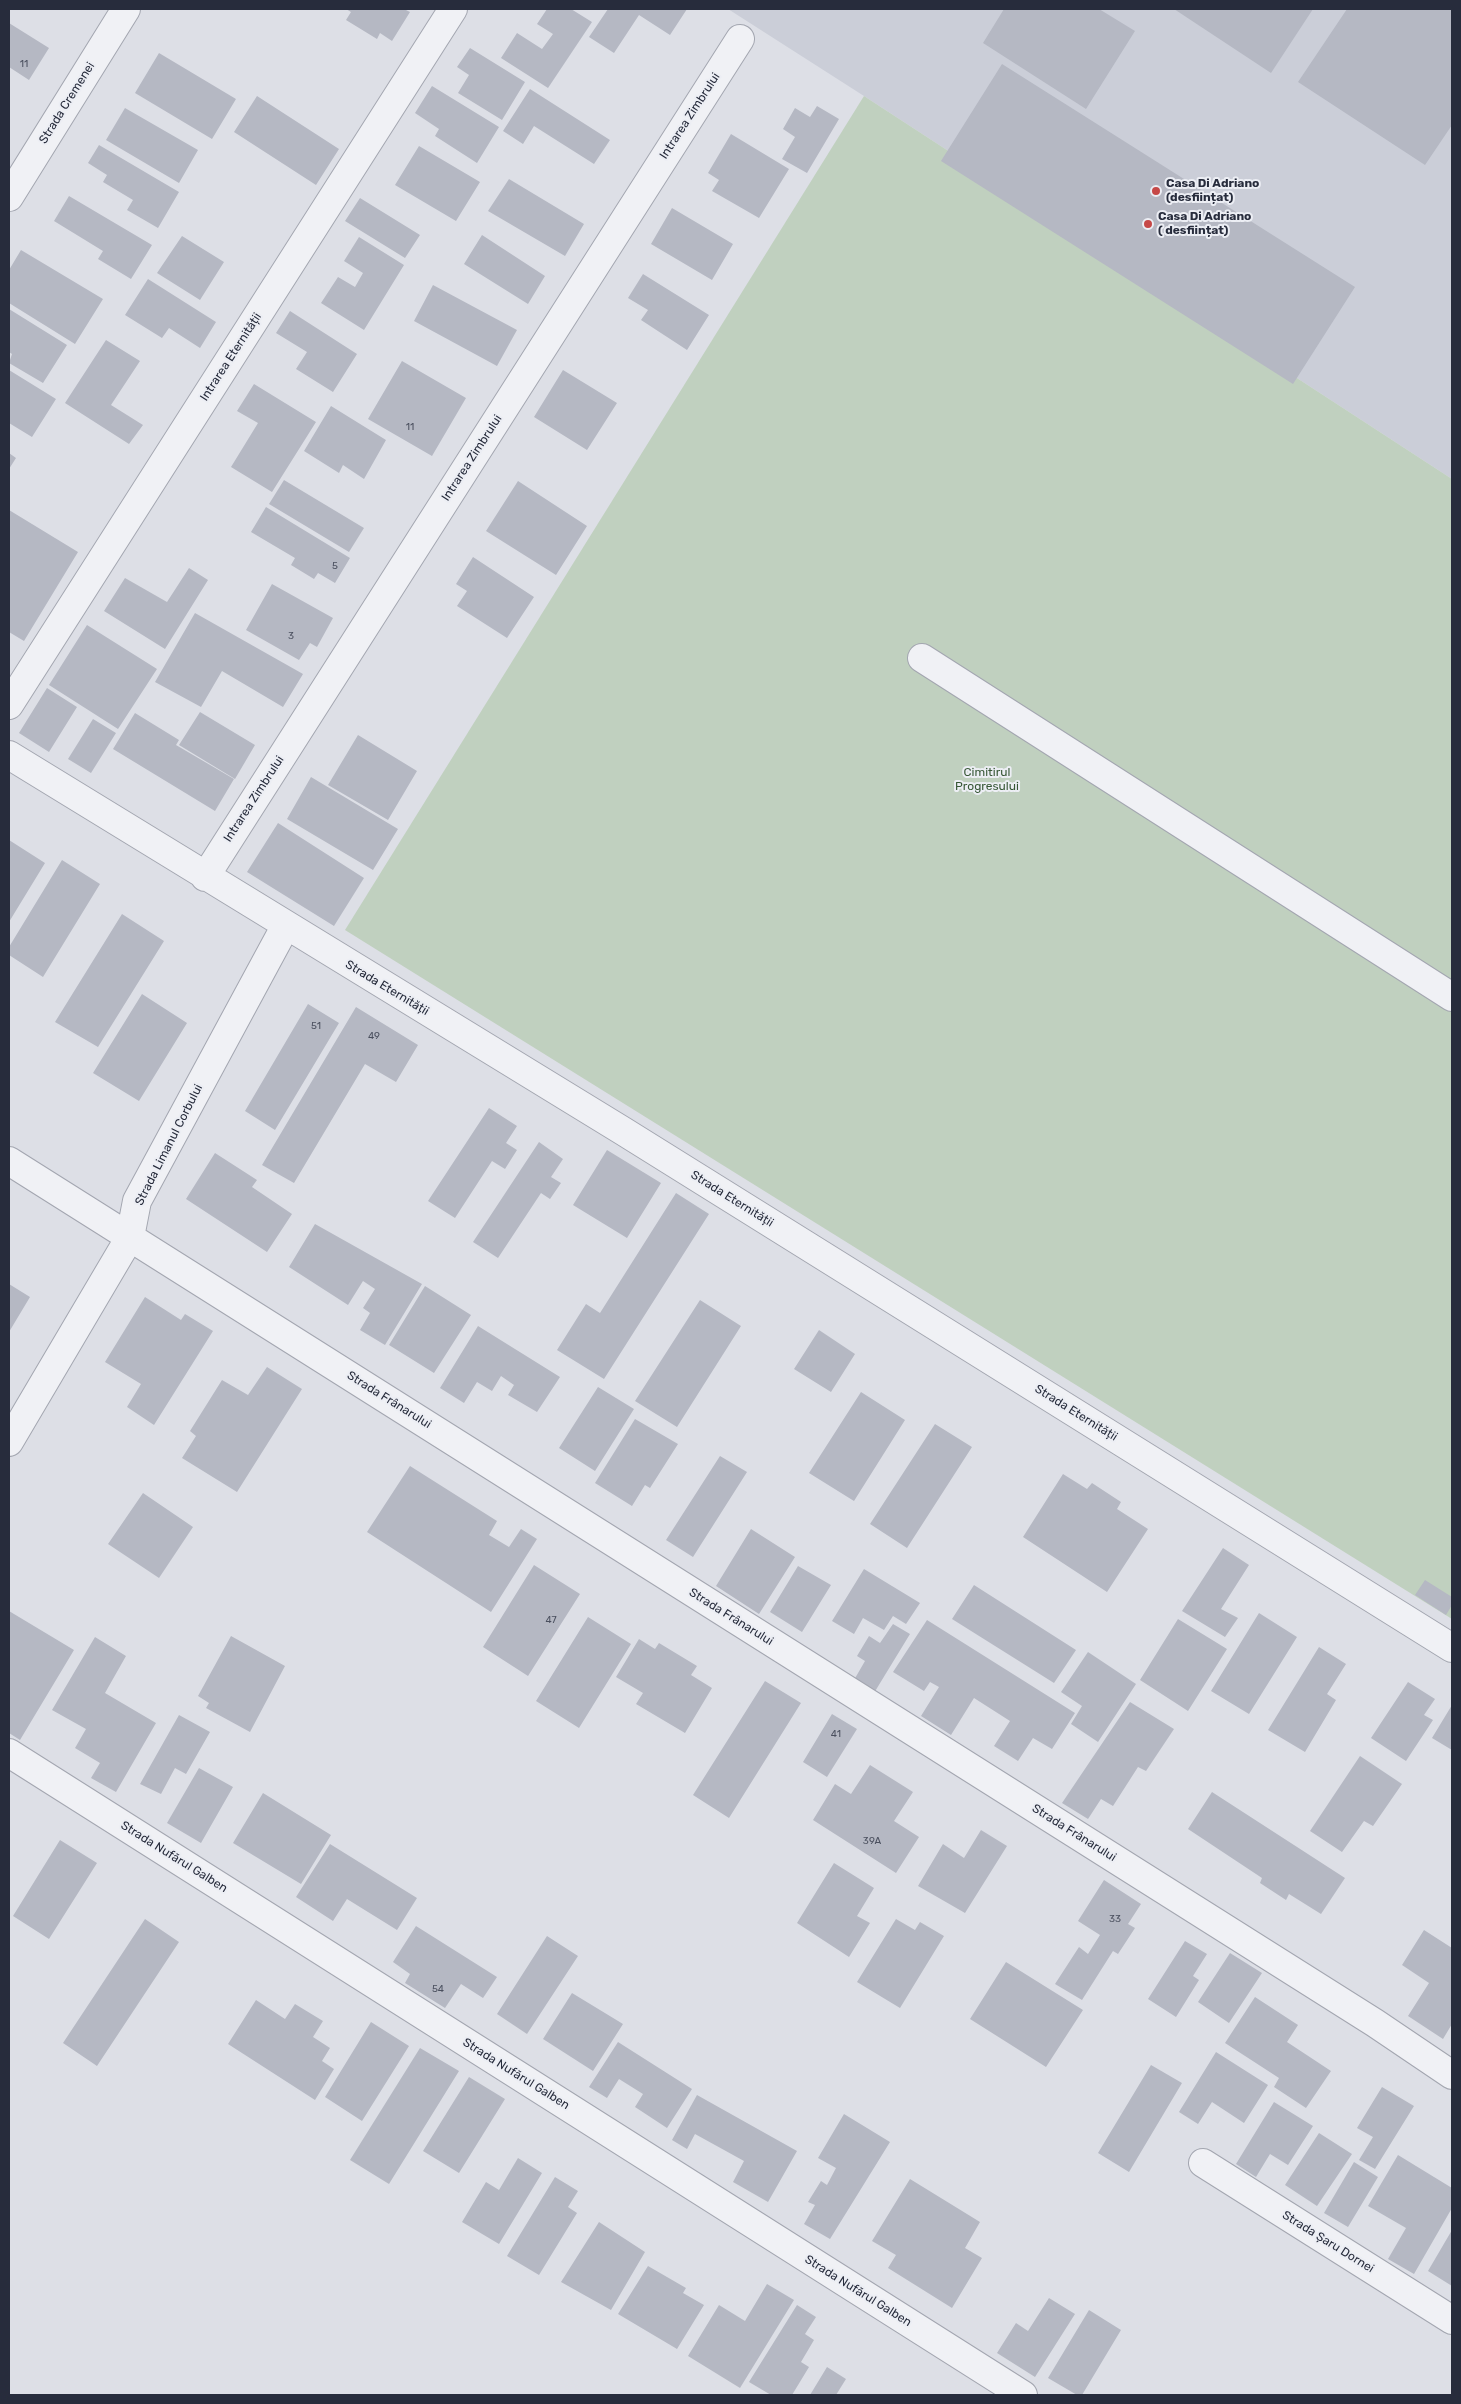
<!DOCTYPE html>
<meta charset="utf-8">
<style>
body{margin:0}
#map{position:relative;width:1461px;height:2404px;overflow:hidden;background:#dddfe6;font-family:Rubik,sans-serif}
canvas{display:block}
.frame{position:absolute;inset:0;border:10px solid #272c3c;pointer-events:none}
</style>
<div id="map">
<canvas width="1461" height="2404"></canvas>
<div class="frame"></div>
</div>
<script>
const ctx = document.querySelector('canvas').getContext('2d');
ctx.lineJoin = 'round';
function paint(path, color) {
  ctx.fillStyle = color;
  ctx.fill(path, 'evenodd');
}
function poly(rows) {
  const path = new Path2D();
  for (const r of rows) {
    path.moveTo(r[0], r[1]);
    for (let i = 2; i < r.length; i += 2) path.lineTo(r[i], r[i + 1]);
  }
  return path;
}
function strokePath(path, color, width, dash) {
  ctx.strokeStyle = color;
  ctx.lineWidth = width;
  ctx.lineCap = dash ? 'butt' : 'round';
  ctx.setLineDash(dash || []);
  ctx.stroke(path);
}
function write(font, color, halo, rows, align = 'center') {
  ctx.font = font + ' Rubik,sans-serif';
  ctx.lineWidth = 4;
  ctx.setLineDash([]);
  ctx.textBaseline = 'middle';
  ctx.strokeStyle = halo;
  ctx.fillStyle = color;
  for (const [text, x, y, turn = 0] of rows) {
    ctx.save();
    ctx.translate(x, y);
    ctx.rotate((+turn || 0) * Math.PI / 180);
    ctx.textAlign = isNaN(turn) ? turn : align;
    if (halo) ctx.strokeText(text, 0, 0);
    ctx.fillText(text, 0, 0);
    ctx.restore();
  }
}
const built = poly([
 [728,9,1452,9,1452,479,864,96]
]);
const green = poly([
 [864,96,1452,479,1452,1619,345,930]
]);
const building = poly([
 [346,9,404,9,410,12,392,41,380,33,377,39,346,20,351,12],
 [547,9,571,9,592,22,548,88,501,58,517,33,542,49,553,34,537,24],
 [608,9,687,9,670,35,639,15,614,53,589,37],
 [1004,9,1099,9,1135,31,1086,109,983,43],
 [1174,9,1313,9,1271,73],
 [1347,9,1452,9,1452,125,1425,165,1298,82],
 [9,23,49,48,29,80,9,67],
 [470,48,525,82,502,120,458,93,469,75,457,67],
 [159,53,236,99,212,139,135,93],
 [1002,64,1355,287,1293,384,941,161],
 [432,86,499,127,477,163,435,136,439,129,415,113],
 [530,89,610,140,594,164,534,126,523,144,503,131],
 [257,96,339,149,316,185,234,132],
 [817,106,839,119,807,173,782,159,795,137,783,129,795,108,810,117],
 [125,108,198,150,179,183,106,140],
 [731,134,789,169,759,218,712,191,719,180,708,173],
 [99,145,179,192,158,228,127,210,133,200,103,182,107,175,88,163],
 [419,146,480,182,456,221,395,185],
 [509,179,584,224,565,256,488,211],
 [69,196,152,245,131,279,98,259,103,251,54,221],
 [360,198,420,235,405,258,345,221],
 [672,208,733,244,712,280,651,244],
 [482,235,545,276,528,304,464,264],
 [182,236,224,262,200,300,157,273],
 [359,237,404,265,364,330,321,303,338,277,355,287,363,273,344,261],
 [21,250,103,299,75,344,9,303,9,270],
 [643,274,709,315,687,350,641,320,648,310,628,298],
 [148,279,216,322,200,348,169,328,162,338,125,315],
 [433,285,517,330,497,366,414,321],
 [9,309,67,345,43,383,9,363,12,354,9,352],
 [290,311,357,354,333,392,296,369,307,352,276,333],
 [106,340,140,361,111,405,143,425,129,444,65,403],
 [402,361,466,398,432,456,368,419],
 [9,370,56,399,32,437,9,423],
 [563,370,617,403,587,450,534,417],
 [254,384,316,422,272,492,231,467,258,423,237,411],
 [331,406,386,440,364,479,343,465,339,473,304,451],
 [9,453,16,458,9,469],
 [284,480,364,528,349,552,269,504],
 [518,481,587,526,556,575,486,531],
 [266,507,350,558,335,583,318,573,314,579,291,565,295,558,251,532],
 [9,510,78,552,24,641,9,632],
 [473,557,534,597,507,638,457,606,467,591,456,584],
 [189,568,208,580,165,649,104,611,125,578,167,602],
 [272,584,333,618,317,647,310,643,299,660,246,630],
 [195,613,303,674,283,707,222,671,201,707,155,682],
 [87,625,157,669,118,729,49,685],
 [47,688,77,707,49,752,19,733],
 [200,712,255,745,235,779,179,745],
 [135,713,179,740,176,745,234,779,215,811,113,749],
 [93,719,116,733,91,773,68,759],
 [358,735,417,771,388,820,328,785],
 [311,777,398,829,373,870,287,819],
 [278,823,364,878,334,926,247,872],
 [9,840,45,863,9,922],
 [62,860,100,884,43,977,9,955,9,947],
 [122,914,164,941,98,1047,55,1022],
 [142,994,187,1023,139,1101,93,1073],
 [308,1004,339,1023,275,1130,245,1111],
 [356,1007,418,1045,396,1082,365,1064,294,1183,262,1165],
 [489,1108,517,1126,506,1143,517,1150,505,1169,492,1161,455,1218,428,1201],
 [539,1142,563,1159,551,1177,561,1183,550,1199,541,1193,498,1258,473,1242],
 [607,1150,661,1183,627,1238,573,1205],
 [215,1153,257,1180,252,1187,292,1214,267,1252,186,1199],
 [676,1193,709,1214,604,1379,557,1350,586,1304,600,1313],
 [315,1224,422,1284,385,1345,360,1330,370,1313,363,1308,375,1289,363,1281,348,1305,289,1267],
 [9,1284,30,1297,9,1332],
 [425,1286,471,1315,434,1373,389,1345],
 [145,1297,181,1320,185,1314,213,1331,154,1425,127,1407,141,1384,105,1362],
 [700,1300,741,1326,677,1427,635,1401],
 [478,1326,560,1377,537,1412,508,1395,514,1385,501,1376,492,1391,477,1382,464,1403,440,1388],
 [819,1330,855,1354,831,1392,794,1369],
 [267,1367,302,1389,237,1492,182,1458,196,1436,190,1431,222,1380,248,1395],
 [598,1387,634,1409,595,1471,559,1448],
 [861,1392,905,1420,854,1501,809,1473],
 [635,1419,678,1444,650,1488,645,1485,632,1506,595,1483],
 [935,1424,972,1447,907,1548,870,1524],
 [720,1456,747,1472,693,1557,666,1540],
 [410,1466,497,1521,489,1535,509,1547,521,1529,537,1539,491,1612,367,1532],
 [1063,1474,1087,1489,1092,1483,1121,1502,1117,1509,1148,1529,1107,1592,1023,1537],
 [143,1493,193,1527,159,1578,108,1544],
 [751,1529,795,1557,759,1614,716,1586],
 [1223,1548,1249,1565,1221,1609,1238,1618,1225,1637,1182,1611],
 [534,1565,580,1594,528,1676,483,1647],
 [798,1566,831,1585,802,1632,770,1612],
 [864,1569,920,1603,906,1624,893,1616,884,1630,863,1618,854,1634,832,1621],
 [1425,1580,1452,1597,1452,1605,1446,1615,1415,1595],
 [974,1585,1076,1650,1054,1683,952,1619],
 [9,1611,74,1650,20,1740,9,1733],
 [1259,1613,1297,1637,1249,1714,1211,1691],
 [588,1617,631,1644,579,1728,536,1701],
 [1178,1619,1227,1649,1188,1711,1140,1680],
 [927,1620,1075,1713,1052,1749,1033,1738,1018,1761,994,1746,1010,1721,974,1698,951,1735,921,1716,939,1687,930,1682,924,1691,893,1672],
 [893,1624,910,1634,874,1693,854,1680,865,1661,857,1656,869,1636,880,1643],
 [231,1636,285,1666,250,1732,206,1708,209,1703,198,1696],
 [95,1637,126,1656,105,1693,156,1723,116,1792,91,1778,100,1763,75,1748,86,1729,52,1710],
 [639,1639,655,1649,659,1643,697,1666,691,1675,712,1688,685,1733,636,1704,643,1693,616,1677],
 [1319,1647,1346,1664,1327,1694,1336,1700,1305,1752,1268,1730],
 [1088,1652,1136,1684,1098,1742,1071,1724,1082,1706,1061,1692],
 [765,1681,801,1703,729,1818,693,1795],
 [1408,1682,1435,1699,1424,1715,1433,1720,1406,1761,1371,1738],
 [1130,1702,1174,1729,1146,1771,1138,1767,1113,1806,1101,1799,1088,1819,1062,1803],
 [1452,1705,1452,1750,1432,1738],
 [832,1714,857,1729,827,1777,803,1762],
 [179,1715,210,1732,186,1774,175,1768,161,1794,140,1784],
 [1360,1756,1402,1784,1373,1826,1364,1821,1342,1852,1310,1831],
 [870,1765,913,1792,894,1821,919,1837,896,1873,813,1820,835,1784,851,1794],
 [199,1768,233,1787,201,1843,167,1823],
 [1212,1792,1345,1878,1321,1914,1289,1894,1286,1900,1260,1883,1262,1878,1188,1829],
 [263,1793,331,1835,301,1884,233,1843],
 [981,1830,1007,1846,965,1913,918,1886,943,1844,964,1858],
 [60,1840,97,1863,49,1939,13,1916],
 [330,1844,417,1898,397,1930,347,1899,333,1921,296,1897],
 [834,1863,874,1888,857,1916,870,1923,849,1957,797,1923],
 [1104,1880,1141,1904,1128,1924,1135,1928,1118,1954,1113,1951,1082,2000,1055,1984,1079,1947,1088,1954,1100,1935,1078,1921],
 [145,1919,179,1942,97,2066,63,2043],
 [896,1919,915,1930,920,1922,944,1936,900,2008,857,1982],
 [416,1926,497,1977,483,1998,461,1984,445,2008,405,1983,410,1974,393,1962],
 [1424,1930,1452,1948,1452,2024,1443,2039,1408,2016,1429,1983,1402,1965],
 [547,1936,578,1956,527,2034,497,2014],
 [1185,1941,1207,1954,1193,1976,1199,1980,1176,2017,1148,1999],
 [1230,1953,1262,1973,1229,2023,1198,2002],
 [1006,1962,1083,2010,1046,2067,970,2019],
 [572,1993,623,2024,593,2071,543,2039],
 [1255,1997,1298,2025,1287,2042,1331,2071,1306,2108,1274,2087,1279,2078,1225,2043],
 [256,2000,285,2019,295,2004,323,2021,313,2037,330,2048,322,2061,334,2069,315,2100,228,2044],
 [371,2022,409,2046,362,2121,325,2097],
 [618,2042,692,2089,667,2128,635,2107,643,2094,619,2079,607,2098,589,2087],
 [420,2048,459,2071,389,2184,350,2160],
 [1216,2052,1268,2085,1244,2123,1212,2102,1198,2124,1179,2112],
 [1151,2065,1182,2083,1129,2172,1098,2153],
 [469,2077,505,2099,459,2173,423,2151],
 [1382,2087,1414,2106,1375,2169,1359,2160,1373,2137,1357,2128],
 [697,2095,797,2151,768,2202,733,2182,744,2161,695,2134,687,2149,672,2140],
 [1274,2102,1313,2126,1288,2165,1270,2154,1256,2177,1236,2164],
 [844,2114,890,2142,830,2239,804,2224,815,2205,808,2202,821,2181,827,2185,836,2168,818,2158],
 [1319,2133,1352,2154,1317,2206,1285,2185],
 [1398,2155,1452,2188,1452,2208,1414,2274,1388,2259,1406,2228,1368,2206],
 [518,2158,542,2173,499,2244,462,2222,486,2182,499,2190],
 [1354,2162,1378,2177,1348,2227,1324,2213],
 [555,2177,578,2191,568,2207,577,2213,539,2275,507,2256],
 [910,2179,980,2222,965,2248,982,2258,952,2308,888,2268,896,2255,872,2241],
 [599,2222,645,2252,611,2310,561,2282],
 [1452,2230,1452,2286,1428,2271],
 [648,2266,686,2288,683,2293,704,2305,677,2349,618,2314],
 [767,2284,794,2300,740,2388,688,2356,719,2305,745,2321],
 [1049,2298,1075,2314,1035,2377,997,2353,1016,2323,1028,2331],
 [797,2305,816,2317,805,2334,814,2340,801,2362,809,2367,792,2395,771,2395,749,2382],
 [1089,2310,1121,2330,1082,2395,1077,2395,1048,2378],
 [827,2367,846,2379,836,2395,810,2395]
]);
const minor = poly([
 [9,197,126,9],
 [922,658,1452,997],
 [9,705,453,9],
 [9,755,623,1131,1452,1648],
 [205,877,740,39],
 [9,1161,1375,2023,1452,2075],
 [9,1442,130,1237,137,1201,285,927],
 [9,1753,1023,2395],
 [1203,2163,1452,2320]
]);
const markers = [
 [1156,191,5,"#c64847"],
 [1148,224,5,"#c64847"]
];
const numberNames = [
 ["11",24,64],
 ["11",410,427],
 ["5",335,566],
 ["3",291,636],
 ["51",316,1026],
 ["49",374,1036],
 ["47",551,1620],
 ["41",836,1734],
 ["39A",872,1841],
 ["33",1115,1919],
 ["54",438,1989]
];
const streetNames = [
 ["Strada Cremenei",67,103,-58],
 ["Intrarea Zimbrului",690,116,-57],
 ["Intrarea Eternității",231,357,-57],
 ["Intrarea Zimbrului",472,458,-57],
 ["Intrarea Zimbrului",254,799,-57],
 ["Strada Eternității",387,988,31],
 ["Strada Limanul Corbului",169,1145,-63],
 ["Strada Eternității",732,1199,32],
 ["Strada Frânarului",389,1400,32],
 ["Strada Eternității",1076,1413,32],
 ["Strada Frânarului",731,1617,32],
 ["Strada Frânarului",1074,1833,32],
 ["Strada Nufărul Galben",174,1857,32],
 ["Strada Nufărul Galben",516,2074,32],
 ["Strada Șaru Dornei",1328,2242,32],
 ["Strada Nufărul Galben",858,2291,32]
];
const poiNames = [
 ["Casa Di Adriano",1166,184],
 ["(desființat)",1166,198],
 ["Casa Di Adriano",1158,217],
 ["( desființat)",1158,231]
];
const parkNames = [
 ["Cimitirul",987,773],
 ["Progresului",987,787]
];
paint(built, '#cbced8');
paint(green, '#c0d0bf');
paint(building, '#b5b8c3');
strokePath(minor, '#a3a6b0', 30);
strokePath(minor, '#f0f1f5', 28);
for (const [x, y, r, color] of markers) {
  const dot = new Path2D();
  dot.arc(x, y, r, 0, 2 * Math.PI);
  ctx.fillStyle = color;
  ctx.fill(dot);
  strokePath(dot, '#eceef4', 2);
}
write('10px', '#4a4f5e', null, numberNames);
write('12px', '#272c3c', '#eceef4', streetNames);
write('bold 12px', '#272c3c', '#eceef4', poiNames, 'left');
write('12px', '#375736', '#eceef4', parkNames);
</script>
